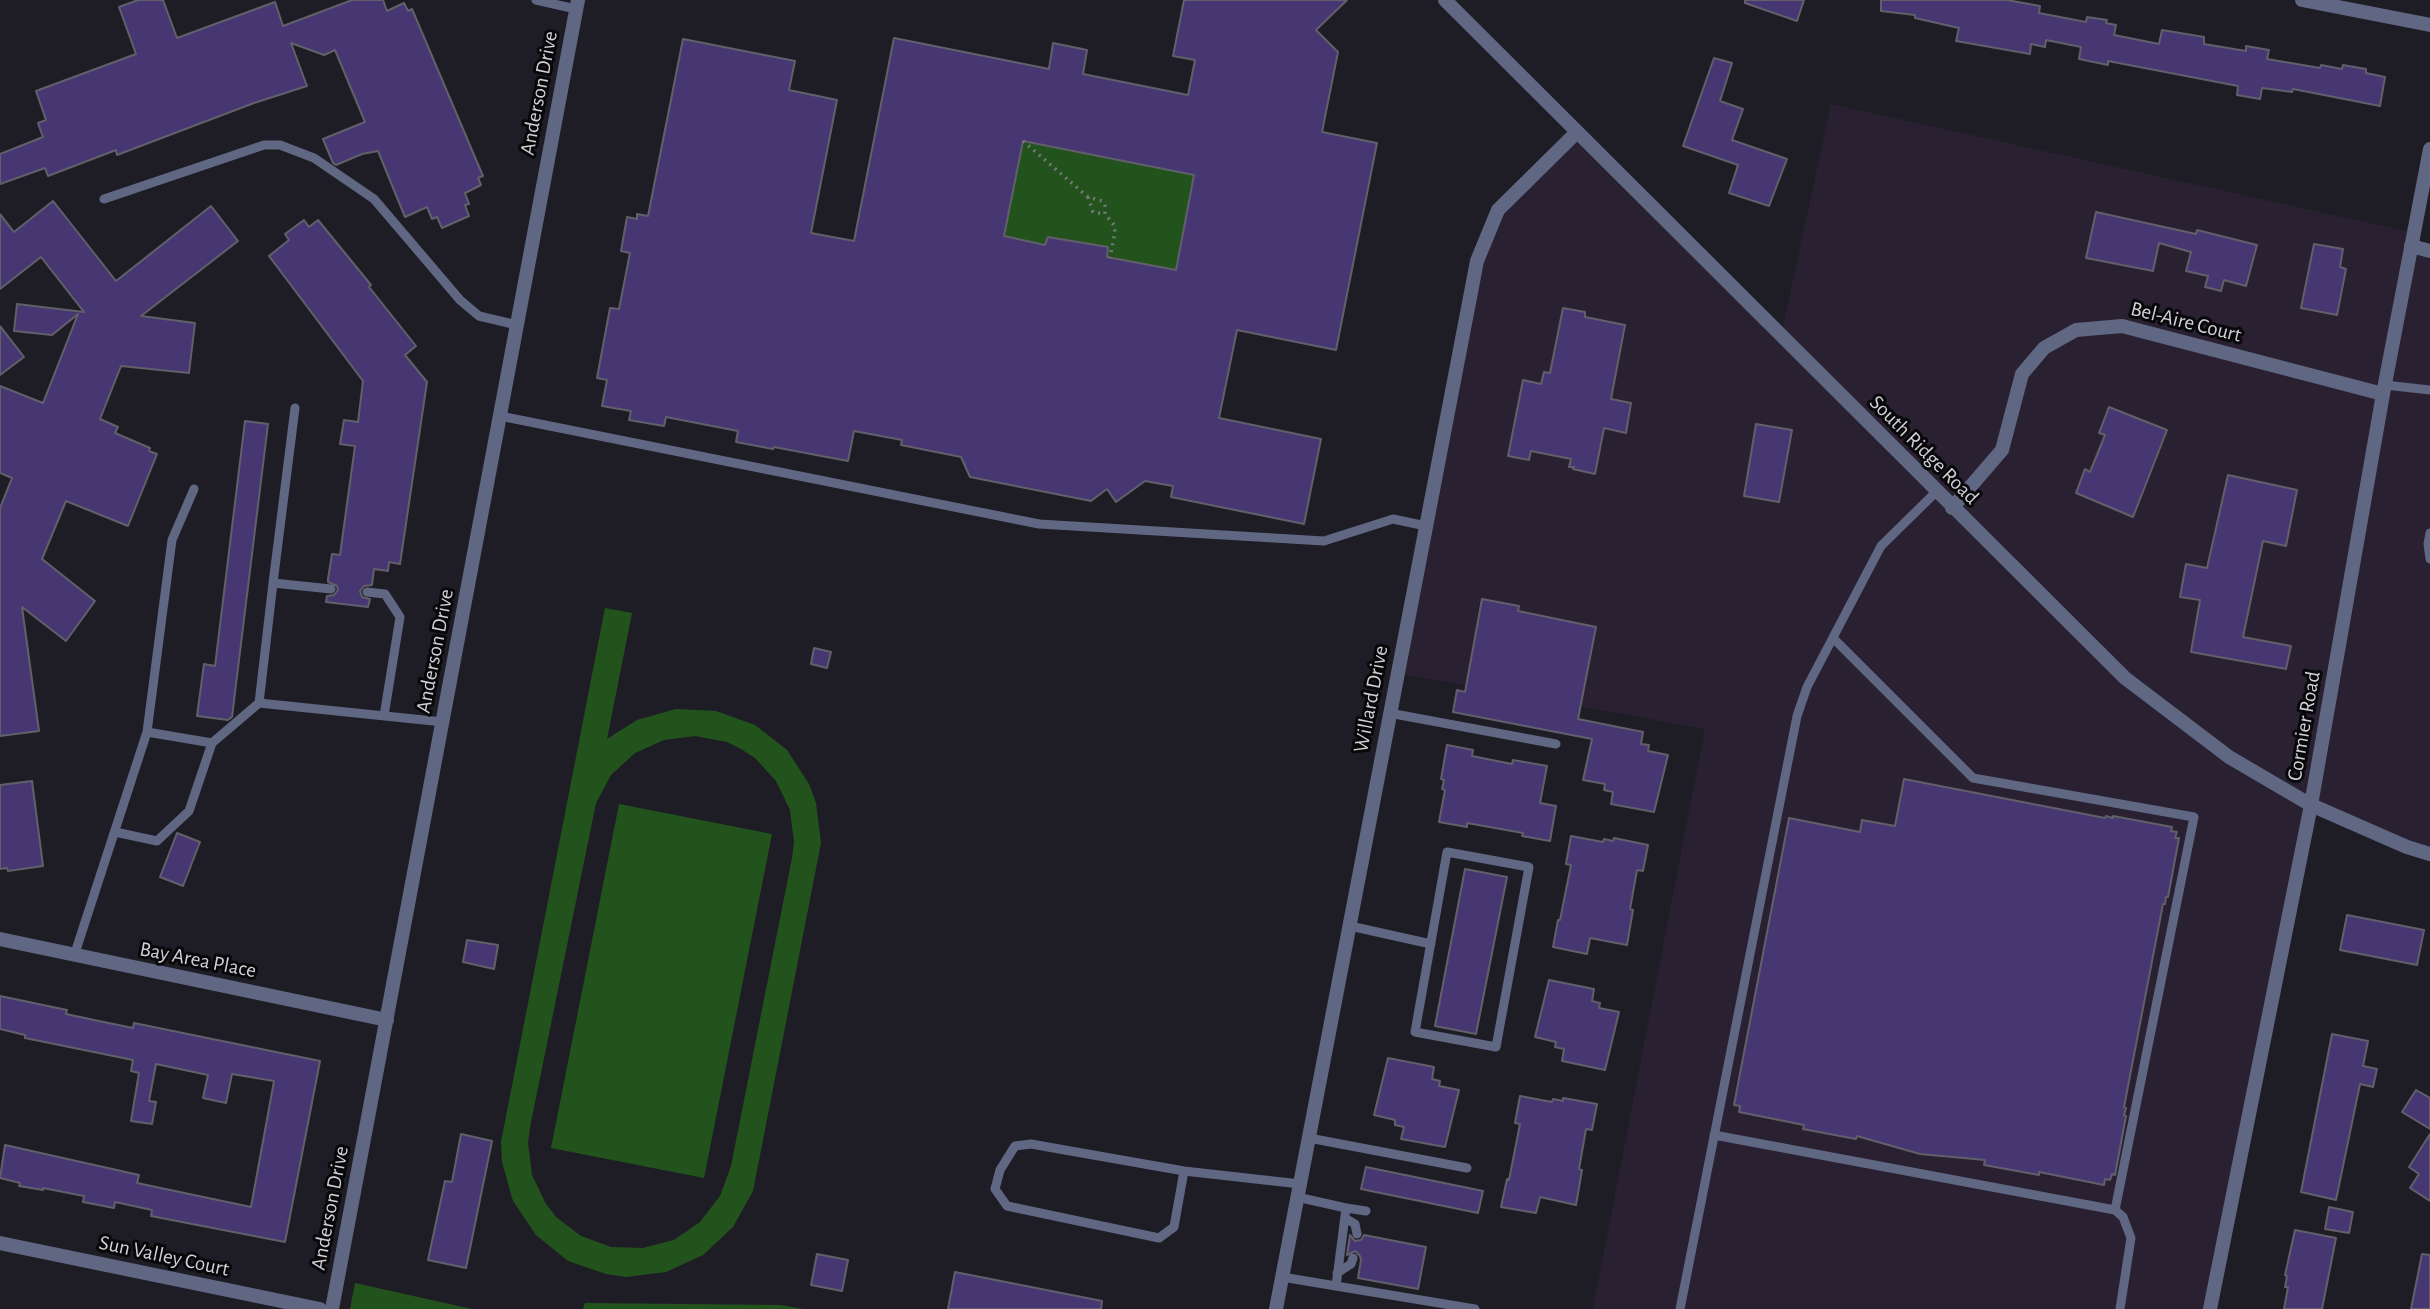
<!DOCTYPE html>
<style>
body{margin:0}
canvas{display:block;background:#1e1d25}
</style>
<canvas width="2430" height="1309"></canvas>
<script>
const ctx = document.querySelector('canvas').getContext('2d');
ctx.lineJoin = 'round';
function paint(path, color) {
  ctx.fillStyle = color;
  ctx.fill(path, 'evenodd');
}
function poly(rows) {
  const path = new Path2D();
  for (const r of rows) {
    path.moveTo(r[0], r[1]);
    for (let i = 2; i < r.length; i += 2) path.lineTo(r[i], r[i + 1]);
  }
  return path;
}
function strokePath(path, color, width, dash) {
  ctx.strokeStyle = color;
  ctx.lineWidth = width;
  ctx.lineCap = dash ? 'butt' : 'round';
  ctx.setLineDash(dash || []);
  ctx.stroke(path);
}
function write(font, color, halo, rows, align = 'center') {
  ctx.font = font + ' "Alegreya Sans",sans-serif';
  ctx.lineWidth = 6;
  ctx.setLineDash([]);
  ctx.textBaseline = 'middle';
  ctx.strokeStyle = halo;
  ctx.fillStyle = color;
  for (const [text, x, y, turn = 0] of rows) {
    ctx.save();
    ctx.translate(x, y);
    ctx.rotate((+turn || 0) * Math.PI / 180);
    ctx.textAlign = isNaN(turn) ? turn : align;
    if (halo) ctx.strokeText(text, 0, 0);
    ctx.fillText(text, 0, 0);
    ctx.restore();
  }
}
const commercial = poly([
 [1831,104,2414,233,2412,246,2430,251,2430,854,2312,806,2210,1309,1593,1309,1705,729,1398,673,1477,261,1498,210,1577,132,1781,336]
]);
const green = poly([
 [1023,141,1194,175,1176,270,1107,257,1108,247,1048,237,1045,245,1004,236],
 [605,608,632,613,607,739,637,720,676,709,716,711,755,725,787,750,809,784,816,803,821,843,753,1191,733,1227,703,1255,666,1272,626,1277,606,1274,568,1261,536,1235,513,1201,502,1162,501,1142],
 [695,736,727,742,741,749,755,758,776,781,790,810,794,842,792,858,731,1166,720,1196,700,1222,674,1240,643,1248,611,1247,581,1236,556,1217,546,1204,532,1175,528,1143,530,1127,596,803,611,775,635,753,664,740],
 [619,804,772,834,704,1178,551,1148],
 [355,1283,472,1309,350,1309],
 [585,1303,781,1305,803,1309,583,1309]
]);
const building = poly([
 [138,0,163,0,177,38,275,2,283,26,352,0,383,0,387,11,404,3,408,11,412,9,483,176,478,178,481,185,465,193,469,204,465,205,469,216,442,228,437,217,432,219,427,207,405,217,378,151,362,154,336,165,333,163,323,139,365,122,335,50,324,55,291,43,307,86,254,103,117,155,116,150,48,176,45,168,0,184,0,154,43,137,38,123,46,120,36,91,136,54,119,7,138,0],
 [1184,0,1347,0,1316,30,1338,52,1322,132,1377,143,1336,350,1237,330,1219,418,1321,439,1304,524,1171,497,1173,486,1145,481,1116,502,1107,489,1091,501,970,477,961,457,901,445,902,440,854,431,848,461,774,447,773,449,736,442,738,431,666,417,664,426,629,420,631,411,602,406,607,380,597,378,610,308,619,309,630,253,621,251,627,217,637,219,637,214,648,216,683,39,795,61,789,90,837,100,811,233,854,241,894,38,1049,69,1053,43,1087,50,1083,74,1188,95,1195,60,1173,56,1184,0],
 [1023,141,1194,175,1176,270,1107,257,1108,247,1048,237,1045,245,1004,236,1023,141],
 [1745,0,1804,0,1797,21,1745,3,1745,0],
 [1881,0,2007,0,2040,6,2039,13,2086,22,2087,17,2107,20,2106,23,2116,25,2114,35,2159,44,2162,30,2204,37,2204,44,2246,51,2246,46,2269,50,2267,59,2320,68,2321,65,2342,69,2343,65,2366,69,2366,73,2385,77,2380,106,2293,89,2292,92,2262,88,2260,99,2237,95,2238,86,2108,61,2108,65,2079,59,2081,47,2046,40,2045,47,2031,44,2030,54,1956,41,1959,28,1915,18,1915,15,1881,11,1881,0],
 [1714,58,1732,63,1720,101,1743,109,1732,140,1787,159,1769,206,1729,193,1738,165,1683,146,1714,58],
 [53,201,116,281,211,206,238,241,141,316,195,323,189,373,121,366,100,419,118,427,115,433,150,448,149,451,157,454,128,526,66,501,42,559,95,601,66,641,22,607,39,731,0,736,0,508,12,478,0,473,0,386,43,403,78,314,52,335,14,331,17,304,84,312,41,257,0,289,0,214,14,232,53,201],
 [2096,212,2196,234,2197,230,2257,245,2246,286,2224,280,2221,291,2205,287,2208,276,2186,271,2191,252,2159,243,2153,271,2086,258,2096,212],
 [304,220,309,227,318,220,371,285,369,287,416,346,405,355,427,382,400,564,389,562,388,571,374,569,372,585,364,586,360,591,362,597,370,599,368,607,326,602,327,596,334,595,338,590,337,586,328,582,328,579,332,554,340,555,355,446,340,444,344,420,358,422,363,381,269,256,289,240,285,234,304,220],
 [2314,244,2343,249,2340,267,2346,269,2337,315,2301,308,2314,244],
 [1563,308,1585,312,1585,317,1625,325,1611,399,1631,403,1626,433,1604,428,1595,474,1573,469,1574,467,1569,467,1571,459,1531,451,1529,460,1508,456,1523,380,1541,384,1544,372,1550,373,1563,308],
 [0,326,24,357,0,375,0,326],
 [2109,407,2167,430,2133,517,2076,493,2085,469,2090,472,2105,435,2099,433,2109,407],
 [245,421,268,424,232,717,228,720,197,716,204,664,215,666,245,421],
 [1756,424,1792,430,1779,502,1744,496,1756,424],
 [2228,475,2297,490,2286,546,2263,541,2243,637,2291,646,2286,669,2191,652,2200,600,2180,597,2186,564,2207,568,2228,475],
 [1482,599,1519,606,1518,611,1596,627,1578,719,1643,732,1641,744,1649,745,1648,751,1668,755,1654,812,1611,804,1613,792,1604,790,1605,784,1583,780,1592,739,1453,712,1457,690,1465,692,1482,599],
 [814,648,831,652,827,668,811,664,814,648],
 [1447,745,1473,750,1472,756,1512,764,1513,760,1547,766,1540,803,1556,806,1550,841,1522,836,1523,833,1467,823,1467,827,1439,822,1445,790,1442,789,1444,780,1441,779,1447,745],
 [1904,779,2105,818,2106,816,2113,818,2113,816,2172,827,2171,831,2177,832,2175,838,2179,838,2168,897,2166,897,2165,904,2163,904,2124,1107,2126,1108,2124,1115,2126,1116,2115,1175,2112,1174,2110,1180,2105,1179,2104,1185,2039,1172,2039,1175,1984,1165,1985,1160,1920,1154,1857,1136,1856,1139,1803,1129,1804,1125,1739,1112,1740,1106,1734,1105,1789,818,1860,832,1862,820,1895,826,1904,779],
 [32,781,43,866,8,871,7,868,0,869,0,785,32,781],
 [177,833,200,842,183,886,160,877,177,833],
 [1571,836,1603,842,1604,839,1613,841,1614,838,1648,845,1643,871,1637,870,1630,909,1633,910,1627,945,1590,938,1587,954,1553,947,1558,920,1560,920,1571,865,1566,864,1571,836],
 [1465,869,1507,877,1476,1034,1435,1026,1465,869],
 [2347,915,2424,930,2417,965,2340,950,2347,915],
 [467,940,498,945,494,969,463,962,467,940],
 [1549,980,1594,989,1592,1001,1600,1003,1599,1008,1619,1012,1605,1070,1562,1061,1564,1049,1555,1047,1556,1042,1535,1037,1549,980],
 [0,996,67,1010,66,1014,99,1021,133,1028,134,1023,320,1061,285,1242,151,1216,152,1210,115,1202,114,1208,83,1202,84,1196,43,1188,43,1190,19,1186,20,1183,0,1178,5,1145,139,1175,137,1183,251,1207,274,1081,232,1074,226,1103,203,1098,208,1075,156,1064,149,1101,156,1102,152,1124,131,1121,139,1073,131,1071,133,1060,25,1038,25,1035,0,1029,0,996],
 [2332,1034,2368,1041,2363,1066,2377,1069,2373,1087,2360,1084,2336,1200,2301,1192,2332,1034],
 [1388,1058,1434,1067,1432,1079,1440,1081,1439,1086,1459,1090,1445,1147,1401,1139,1404,1127,1395,1125,1395,1120,1374,1115,1388,1058],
 [2416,1090,2430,1098,2430,1129,2402,1112,2416,1090],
 [1520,1096,1552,1102,1553,1099,1563,1101,1563,1098,1597,1104,1592,1130,1586,1129,1579,1169,1582,1170,1576,1205,1540,1197,1536,1213,1501,1207,1507,1179,1509,1180,1520,1124,1515,1123,1520,1096],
 [461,1134,492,1141,466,1268,428,1260,445,1181,452,1182,461,1134],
 [2430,1134,2430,1201,2410,1188,2419,1174,2409,1167,2430,1134],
 [1366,1167,1483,1191,1478,1213,1361,1189,1366,1167],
 [2329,1207,2353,1212,2349,1233,2325,1229,2329,1207],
 [2295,1230,2336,1238,2322,1309,2284,1309,2288,1287,2285,1287,2287,1276,2285,1275,2295,1230],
 [1350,1235,1355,1241,1361,1240,1364,1235,1426,1247,1418,1289,1358,1278,1361,1260,1360,1256,1355,1251,1347,1255,1350,1235],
 [817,1254,848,1260,842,1291,811,1285,817,1254],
 [2422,1254,2430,1255,2430,1309,2411,1309,2422,1254],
 [955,1272,1102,1301,1101,1309,948,1309,955,1272]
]);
const path = poly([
 [1023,141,1088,197,1102,201,1105,206,1105,214,1114,225,1115,232,1110,258],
 [1088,197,1093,212,1105,214]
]);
const service = poly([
 [536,0,576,9],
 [104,199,264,145,280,145,314,158,374,199,460,300,479,316,517,325],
 [2385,385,2430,390],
 [500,416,1039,524,1324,541,1393,519,1426,526],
 [2430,533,2428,544,2430,559],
 [273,583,295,408],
 [367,592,385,594,400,617,384,716],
 [1833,638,1973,778,2194,817,2115,1210],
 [259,703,273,583,331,589],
 [1389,713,1556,744],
 [147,732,212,743],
 [115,832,157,841,189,811,212,743,259,703,443,722],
 [1447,852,1529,867,1496,1047,1415,1032,1447,852],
 [1350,926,1431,944],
 [74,956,147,732,172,540,194,489],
 [1714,1135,2115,1210,2123,1217,2131,1238,2120,1309],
 [1309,1138,1467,1168],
 [1184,1171,1174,1227,1159,1238,1007,1206,995,1189,1000,1170,1015,1146,1031,1144,1184,1171,1300,1184],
 [1346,1208,1366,1211],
 [1345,1218,1355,1224,1357,1234],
 [1337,1273,1351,1264,1353,1258],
 [1282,1277,1336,1286,1346,1208,1297,1197],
 [1336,1286,1475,1309],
 [1680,1309,1797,716,1807,687,1881,546,1936,492]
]);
const minor = poly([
 [1445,0,2125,678,2229,757,2311,805,2407,847,2430,854],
 [2302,0,2430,25],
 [2411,246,2430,251],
 [1952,508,2002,450,2022,374,2044,348,2076,330,2122,326,2383,394],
 [0,939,387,1020],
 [0,1243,320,1309],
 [332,1309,578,0]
]);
const tertiary = poly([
 [1276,1309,1477,261,1498,210,1577,132],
 [2210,1309,2311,805,2383,394,2430,149]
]);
const streetNames = [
 ["Anderson Drive",539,93,-79],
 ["Bel-Aire Court",2186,322,14],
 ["South Ridge Road",1924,450,45],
 ["Anderson Drive",435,651,-79],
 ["Willard Drive",1371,699,-79],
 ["Cormier Road",2304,726,-80],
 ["Bay Area Place",198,960,11],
 ["Anderson Drive",330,1208,-79],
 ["Sun Valley Court",164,1256,12]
];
paint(commercial, '#292131');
paint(green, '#23531c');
paint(building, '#463773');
strokePath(building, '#61606a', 2);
strokePath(path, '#78777e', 3.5, [2, 5]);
strokePath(service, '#606783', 9);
strokePath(minor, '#606783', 14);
strokePath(tertiary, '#606783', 14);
write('21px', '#d2d1d7', '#08080b', streetNames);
</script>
